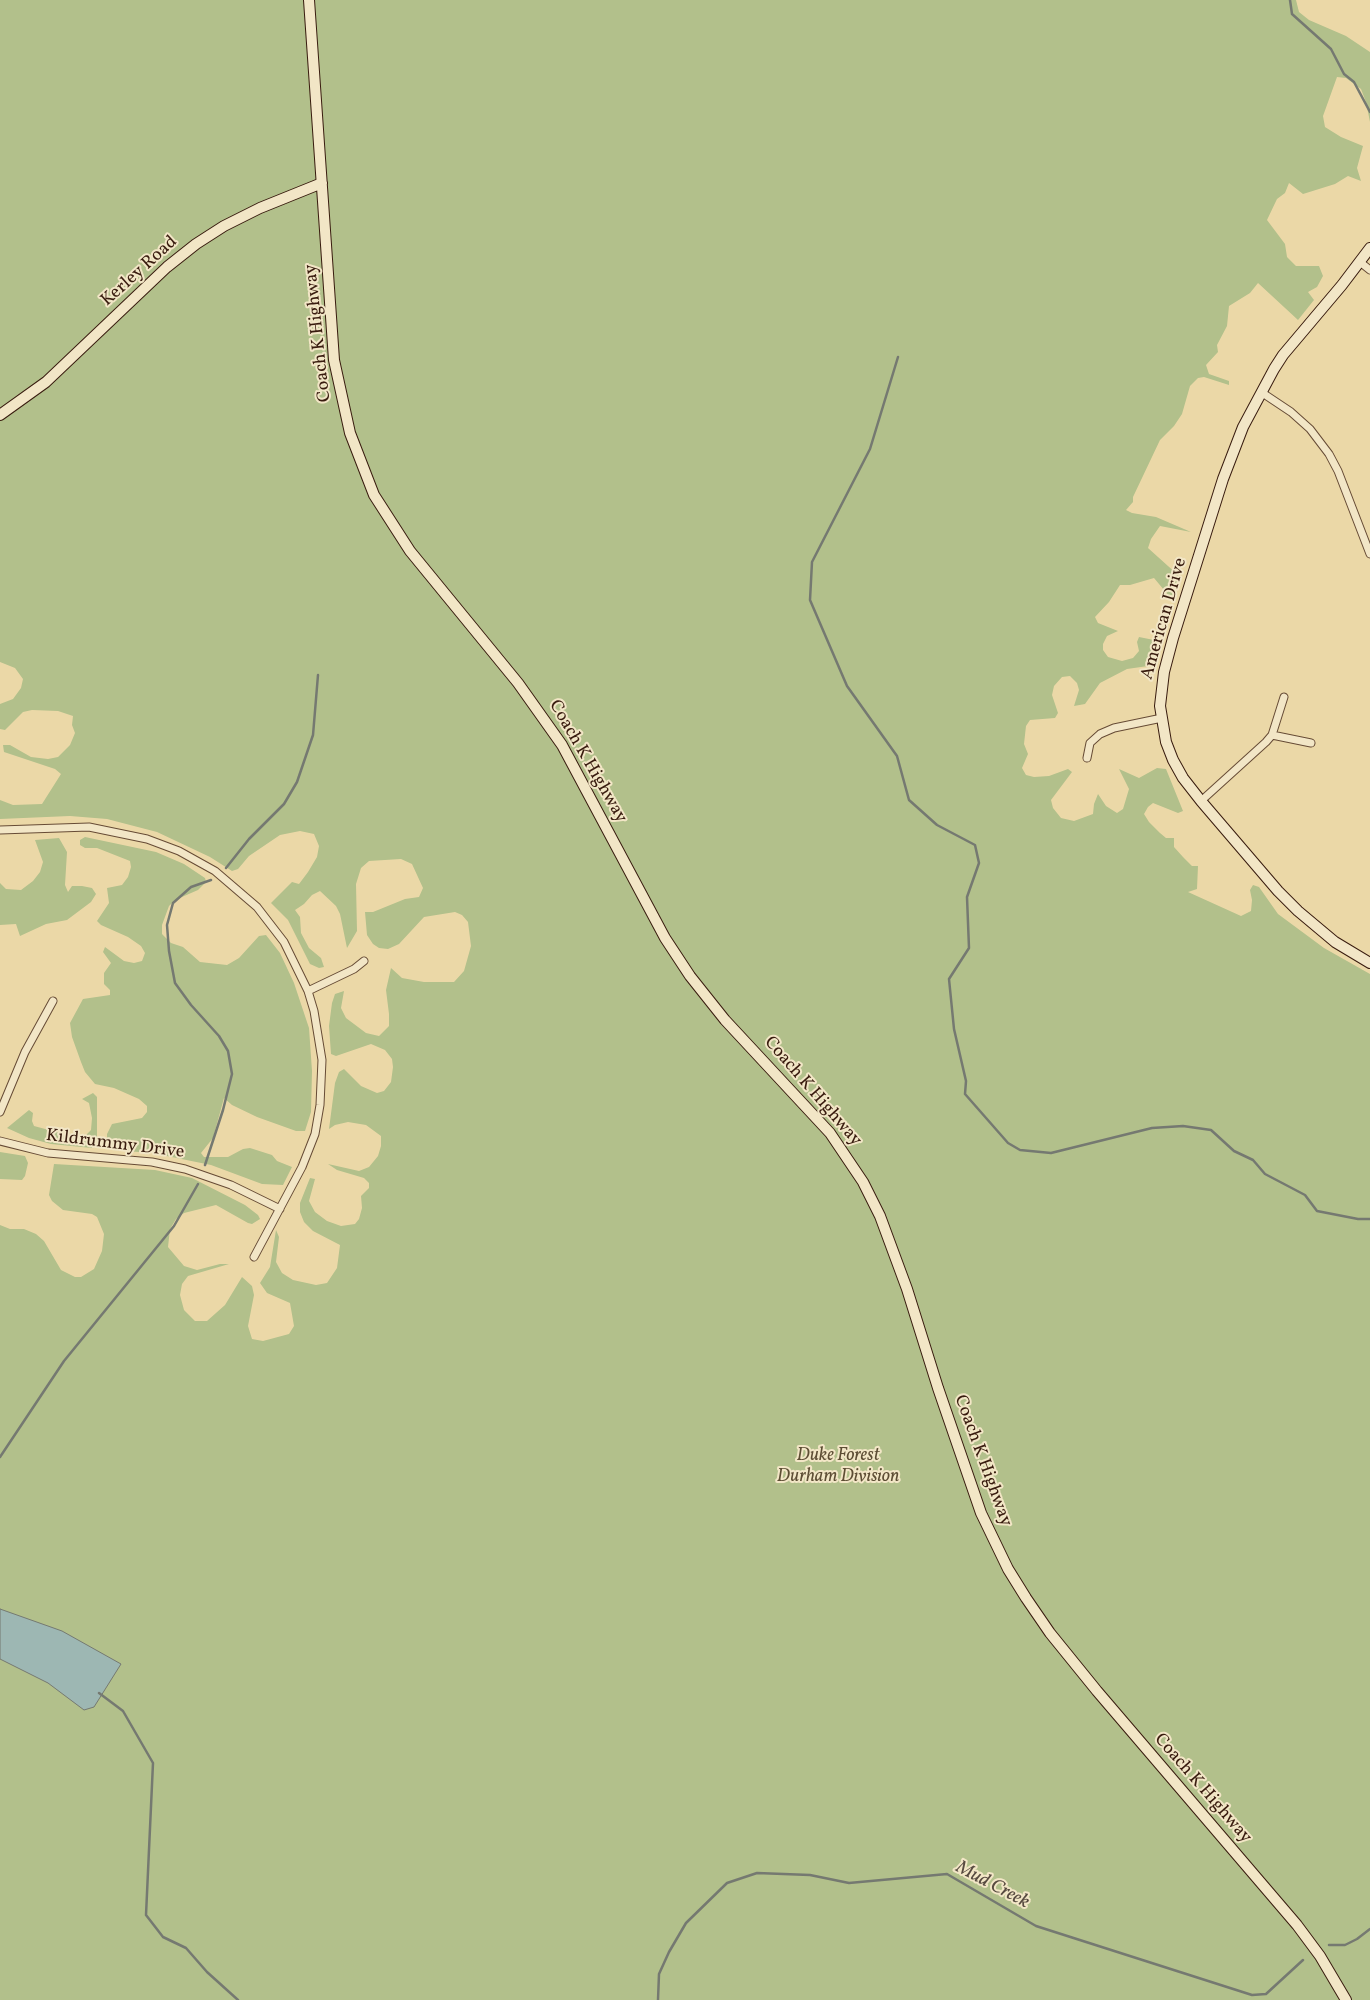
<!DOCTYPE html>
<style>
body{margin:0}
canvas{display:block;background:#ebd8a7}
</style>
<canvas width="1370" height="2000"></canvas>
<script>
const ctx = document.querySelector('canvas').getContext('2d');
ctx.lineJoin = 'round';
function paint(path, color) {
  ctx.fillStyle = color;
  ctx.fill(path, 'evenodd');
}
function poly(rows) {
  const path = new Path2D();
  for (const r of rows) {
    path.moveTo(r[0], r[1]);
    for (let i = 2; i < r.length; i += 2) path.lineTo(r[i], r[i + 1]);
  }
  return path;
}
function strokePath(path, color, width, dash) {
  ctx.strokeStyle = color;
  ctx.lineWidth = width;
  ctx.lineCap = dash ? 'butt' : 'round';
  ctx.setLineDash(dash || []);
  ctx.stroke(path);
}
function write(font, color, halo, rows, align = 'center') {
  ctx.font = font + ' Vollkorn,serif';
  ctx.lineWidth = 4;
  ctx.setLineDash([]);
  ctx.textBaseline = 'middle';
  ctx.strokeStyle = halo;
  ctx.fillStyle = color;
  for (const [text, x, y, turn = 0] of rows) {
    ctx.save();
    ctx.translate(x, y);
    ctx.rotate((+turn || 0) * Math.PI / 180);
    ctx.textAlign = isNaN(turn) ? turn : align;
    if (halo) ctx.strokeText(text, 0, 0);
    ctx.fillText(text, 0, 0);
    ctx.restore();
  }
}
const green = poly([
 [0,0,1296,0,1299,12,1309,20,1346,36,1370,52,1370,122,1366,102,1361,89,1346,78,1337,77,1323,116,1325,127,1341,137,1363,146,1357,168,1361,181,1348,176,1335,184,1303,194,1289,183,1285,193,1277,199,1267,220,1285,244,1287,257,1296,266,1319,266,1323,276,1317,287,1308,292,1314,300,1298,320,1258,283,1250,293,1229,306,1227,326,1217,345,1218,352,1206,365,1209,374,1229,381,1229,385,1204,377,1198,378,1190,386,1182,414,1174,426,1160,440,1133,497,1133,502,1126,510,1132,513,1156,517,1191,532,1160,526,1151,539,1148,548,1178,575,1175,595,1169,596,1154,578,1130,585,1120,585,1109,602,1095,617,1098,623,1118,631,1107,636,1103,644,1103,650,1108,657,1122,661,1133,658,1139,651,1137,642,1139,637,1154,640,1156,647,1152,659,1148,666,1127,669,1100,683,1085,704,1074,706,1079,690,1077,683,1070,676,1062,677,1054,686,1052,695,1058,713,1055,718,1030,720,1026,726,1024,744,1028,754,1022,768,1026,775,1034,777,1049,776,1068,769,1072,772,1051,800,1053,808,1061,818,1074,821,1093,814,1094,804,1098,794,1106,806,1117,813,1123,809,1129,789,1119,769,1139,778,1157,768,1166,769,1183,811,1178,813,1153,803,1148,807,1144,814,1149,822,1160,833,1166,838,1174,838,1174,847,1183,857,1192,866,1198,866,1197,889,1188,892,1241,916,1251,911,1252,900,1250,890,1253,885,1259,887,1278,914,1324,948,1370,974,1370,2000,0,2000,0,1225,10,1229,24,1229,36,1234,44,1241,61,1270,75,1277,81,1277,94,1269,102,1251,104,1234,97,1217,92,1214,63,1210,52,1201,49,1195,54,1164,155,1170,192,1178,245,1205,258,1215,260,1219,252,1224,248,1223,216,1205,184,1213,176,1219,170,1229,168,1247,184,1266,197,1270,220,1264,229,1264,188,1276,182,1284,180,1295,184,1310,195,1321,207,1321,225,1305,242,1277,252,1286,254,1295,248,1326,252,1339,263,1341,289,1334,294,1326,290,1303,267,1293,260,1283,270,1267,276,1230,279,1237,276,1262,282,1273,293,1280,316,1285,327,1283,337,1268,340,1245,313,1231,304,1222,300,1212,300,1203,310,1178,315,1179,309,1201,315,1212,327,1221,341,1226,355,1224,359,1219,362,1208,361,1196,369,1188,369,1183,364,1178,337,1170,328,1164,359,1171,369,1167,378,1156,381,1146,381,1136,366,1125,348,1122,335,1125,329,1129,335,1083,339,1072,344,1069,361,1086,377,1093,384,1091,391,1082,393,1067,392,1059,385,1050,371,1044,336,1056,331,1054,329,1026,332,1003,335,994,344,991,341,1008,346,1018,366,1033,379,1036,389,1026,389,1014,386,990,391,968,402,978,424,982,454,982,464,971,471,946,468,922,462,915,455,912,424,917,399,944,388,949,379,948,373,944,367,935,365,912,373,912,405,899,419,897,423,888,412,864,401,859,369,861,361,868,356,884,357,931,347,948,340,914,336,906,320,891,312,895,304,904,295,910,300,917,301,933,309,948,321,958,324,967,319,968,310,964,288,920,271,903,292,882,299,884,308,872,317,857,319,846,314,834,300,831,280,835,249,856,238,869,232,871,210,857,157,832,107,819,70,816,0,819,0,800,13,805,42,804,61,774,55,769,4,752,3,745,10,745,31,757,48,759,58,757,70,745,75,733,72,725,73,716,58,711,32,710,23,712,5,730,0,729,0,704,13,699,21,688,23,679,15,668,0,662],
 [85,837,156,852,184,864,205,878,206,882,198,890,175,900,169,906,162,925,162,934,171,943,183,947,200,962,227,965,239,958,259,936,266,935,280,953,294,983,309,1028,312,1071,311,1112,305,1131,296,1131,257,1117,232,1105,224,1098,213,1138,201,1153,204,1157,228,1157,243,1149,250,1148,272,1155,277,1161,292,1167,283,1185,262,1184,211,1165,152,1153,113,1150,107,1145,107,1134,112,1124,142,1118,147,1112,147,1106,139,1099,114,1088,95,1084,85,1072,81,1062,72,1037,70,1023,83,999,110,995,110,990,104,984,104,973,111,963,103,952,105,947,124,961,134,963,142,961,145,953,141,946,128,937,101,925,97,921,109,903,107,888,122,885,128,877,131,867,130,861,97,848,85,848,80,845,80,840],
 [59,838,67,852,65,885,68,892,72,886,82,886,92,888,96,894,91,902,67,920,46,924,20,936,16,924,0,925,0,883,6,889,21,890,33,881,40,872,43,862,35,840],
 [93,1093,97,1097,97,1136,92,1148,51,1144,29,1138,7,1128,29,1110,33,1113,32,1121,34,1126,75,1137,85,1136,91,1130,92,1118,89,1103,82,1099],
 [0,1152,25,1156,28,1163,25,1176,22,1180,0,1179]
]);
const water = poly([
 [0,1609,62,1631,121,1664,94,1707,84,1710,48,1683,0,1659,0,1609]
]);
const stream = poly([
 [1290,0,1292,14,1331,49,1344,74,1354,82,1370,112],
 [898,357,870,449,812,562,810,600,847,686,897,756,909,800,937,825,975,845,979,863,967,897,969,948,949,979,954,1029,966,1081,965,1094,1008,1143,1020,1150,1051,1153,1152,1128,1183,1126,1211,1130,1234,1151,1253,1160,1265,1174,1305,1195,1317,1211,1358,1219,1370,1219],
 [226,868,249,839,284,804,297,782,313,735,318,675],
 [205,1165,223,1110,232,1074,228,1051,219,1036,191,1005,175,983,169,951,167,925,173,903,191,887,211,880],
 [0,1457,64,1361,174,1226,198,1184],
 [99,1693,123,1711,153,1763,146,1915,163,1937,186,1948,207,1972,238,2000],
 [1329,1945,1345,1945,1357,1939,1370,1929],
 [658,2000,659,1974,669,1952,686,1923,727,1883,757,1873,810,1875,849,1883,947,1874,1036,1926,1252,1995,1266,1994,1303,1960]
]);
const street = poly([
 [1360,262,1370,270],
 [1261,392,1291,412,1310,429,1329,454,1338,471,1370,554],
 [1272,735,1311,743],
 [1087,758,1090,743,1100,734,1114,728,1162,718],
 [1201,801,1266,742,1272,735,1284,697],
 [0,830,89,827,147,839,179,851,215,871,257,907,284,942,308,991,314,1011,322,1060,320,1105,315,1134,302,1167,254,1257],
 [308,991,354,969,364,961],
 [0,1112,25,1052,53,1001],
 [0,1141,48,1153,152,1162,185,1169,231,1185,280,1209]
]);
const secondary = poly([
 [309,0,334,360,350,433,374,495,410,551,518,683,562,745,665,938,690,976,725,1020,830,1133,863,1182,880,1216,907,1289,938,1388,981,1513,1008,1569,1026,1598,1050,1633,1097,1691,1297,1925,1320,1956,1346,2000],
 [1370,248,1342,285,1283,355,1274,369,1243,427,1223,479,1173,638,1164,672,1160,706,1166,742,1173,760,1183,778,1201,801,1278,891,1298,911,1335,942,1370,963],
 [0,415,46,382,167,267,196,244,224,226,260,208,322,183]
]);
const streetNames = [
 ["Kerley Road",140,272,-42],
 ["Coach K Highway",319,333,-96],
 ["American Drive",1165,619,-74],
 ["Coach K Highway",587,762,60],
 ["Coach K Highway",812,1092,49],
 ["Kildrummy Drive",115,1145,7],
 ["Coach K Highway",982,1461,70],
 ["Coach K Highway",1202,1789,49]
];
const parkNames = [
 ["Duke Forest",838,1457],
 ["Durham Division",838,1478]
];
const waterNames = [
 ["Mud Creek",992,1886,28]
];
paint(green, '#b2c08b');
paint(water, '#9db7b3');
strokePath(water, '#757971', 1);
strokePath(stream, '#757971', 2.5);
strokePath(street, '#664b35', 9);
strokePath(secondary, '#391c0f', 12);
strokePath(street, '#f2e6c6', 7);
strokePath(secondary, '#f2e6c6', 10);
write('18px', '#391c0f', '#f2e6c6', streetNames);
write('italic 18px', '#5d4d34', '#f2e6c6', parkNames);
write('italic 19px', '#574a40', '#f2e6c6', waterNames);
</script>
